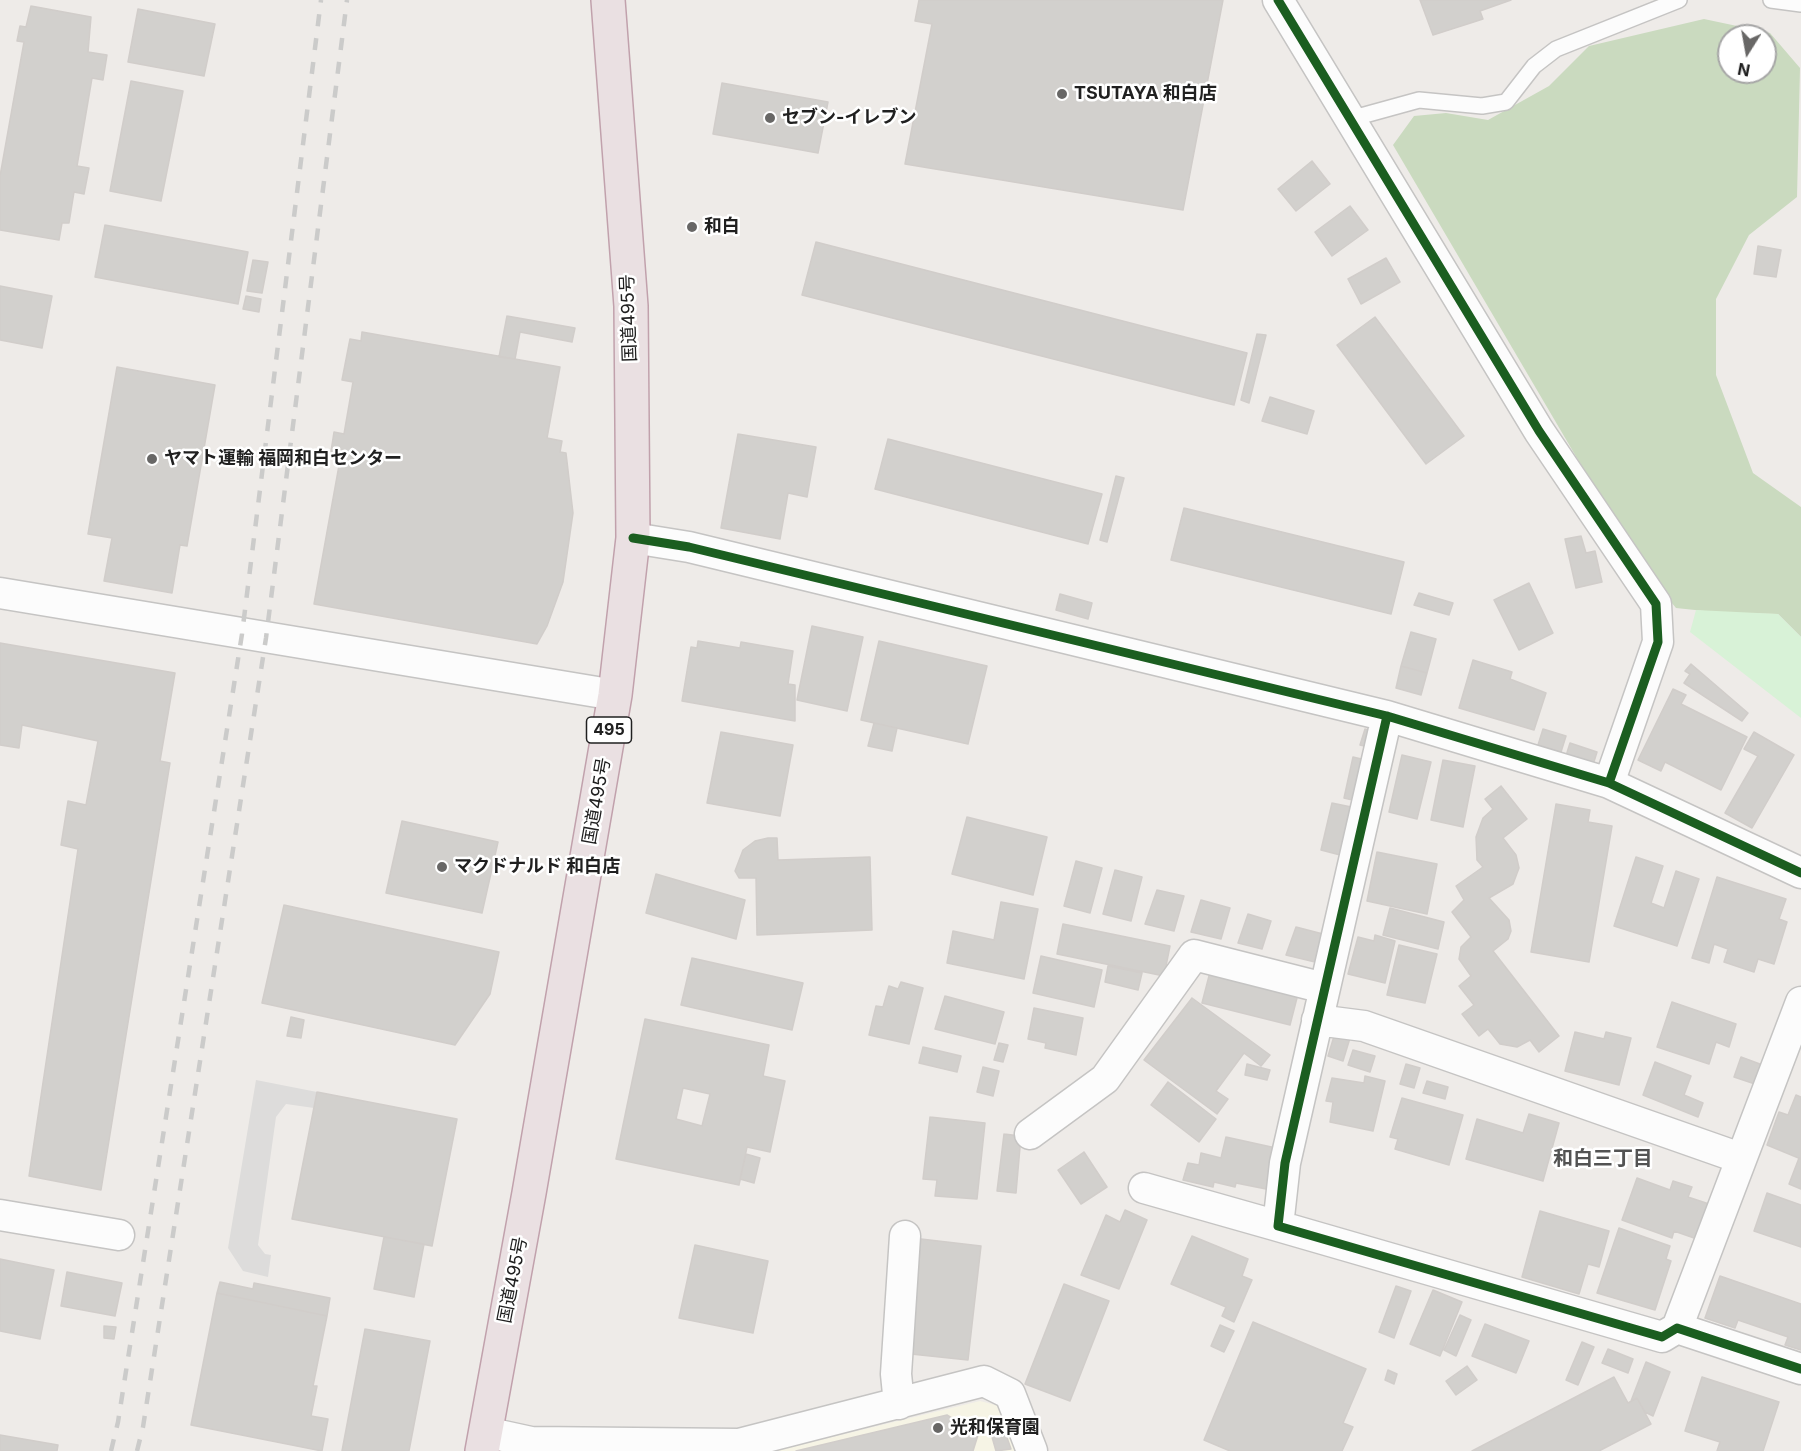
<!DOCTYPE html>
<meta charset="utf-8">
<style>
body{margin:0}
#map{position:relative;width:1801px;height:1451px;overflow:hidden;background:#eeebe8;font-family:Inter,sans-serif}
canvas{display:block}
.north{position:absolute;left:1717px;top:24px;width:60px;height:60px;box-sizing:border-box;background:#fff;border:2px solid #a6a6a6;border-radius:50%;rotate:191deg;font-size:16px;font-weight:700;line-height:24px;text-align:center;color:#202020}
.north::after{content:'';display:block;margin:auto;width:21px;height:27px;background:#686766;clip-path:polygon(50% 0,100% 100%,50% 72%,0 100%)}
</style>
<div id="map">
<canvas width="1801" height="1451"></canvas>
<div class="north">N</div>
</div>
<script>
const ctx = document.querySelector('canvas').getContext('2d');
ctx.lineJoin = 'round';
function paint(path, color) {
  ctx.fillStyle = color;
  ctx.fill(path, 'evenodd');
}
function poly(rows) {
  const path = new Path2D();
  for (const r of rows) {
    path.moveTo(r[0], r[1]);
    for (let i = 2; i < r.length; i += 2) path.lineTo(r[i], r[i + 1]);
  }
  return path;
}
function strokePath(path, color, width, dash) {
  ctx.strokeStyle = color;
  ctx.lineWidth = width;
  ctx.lineCap = dash ? 'butt' : 'round';
  ctx.setLineDash(dash || []);
  ctx.stroke(path);
}
function write(font, color, halo, rows, align = 'center') {
  ctx.font = font + ' Inter,"Noto Sans JP",sans-serif';
  ctx.lineWidth = 5;
  ctx.setLineDash([]);
  ctx.textBaseline = 'middle';
  ctx.strokeStyle = halo;
  ctx.fillStyle = color;
  for (const [text, x, y, turn = 0] of rows) {
    ctx.save();
    ctx.translate(x, y);
    ctx.rotate((+turn || 0) * Math.PI / 180);
    ctx.textAlign = isNaN(turn) ? turn : align;
    if (halo) ctx.strokeText(text, 0, 0);
    ctx.fillText(text, 0, 0);
    ctx.restore();
  }
}
const education = poly([
 [980,1401,999,1406,1017,1451,775,1451]
]);
const forest = poly([
 [1704,19,1770,33,1800,68,1797,197,1749,235,1716,299,1716,375,1753,473,1801,507,1801,637,1778,614,1723,613,1676,608,1638,562,1393,145,1414,116,1446,113,1488,120,1549,86,1589,46],
 [1729,36,1765,36,1765,72,1729,72]
]);
const park = poly([
 [1696,610,1778,614,1801,637,1801,718,1690,632]
]);
const pier = poly([
 [256,1080,317,1092,314,1108,286,1104,276,1117,258,1245,265,1254,271,1255,268,1277,243,1271,228,1248]
]);
const building = poly([
 [919,0,1223,0,1183,210,905,164,932,24,915,21,919,0],
 [1420,0,1511,0,1480,11,1483,19,1433,35,1420,0],
 [31,6,91,17,88,52,107,55,103,80,92,78,77,166,89,168,84,194,74,192,69,223,62,223,59,240,0,230,0,176,24,42,17,41,20,26,26,27,31,6],
 [138,9,215,24,204,76,128,62,138,9],
 [131,81,183,91,161,201,110,191,131,81],
 [722,83,828,102,818,153,713,134,722,83],
 [1312,161,1330,184,1296,211,1278,189,1312,161],
 [1350,206,1368,230,1332,256,1315,232,1350,206],
 [105,225,248,252,238,304,95,277,105,225],
 [816,242,1247,353,1234,405,802,295,816,242],
 [1758,246,1781,250,1776,277,1754,274,1758,246],
 [1386,258,1400,282,1361,304,1348,279,1386,258],
 [253,260,268,262,262,293,247,291,253,260],
 [0,286,52,296,42,348,0,340,0,286],
 [246,296,261,299,259,312,243,309,246,296],
 [507,316,575,328,572,342,520,332,515,359,499,357,507,316],
 [1375,317,1464,436,1426,464,1337,345,1375,317],
 [362,332,560,367,547,438,562,441,560,452,566,453,573,513,563,582,547,626,537,644,314,604,340,460,330,458,334,432,344,434,353,382,342,380,350,339,361,341,362,332],
 [1257,334,1266,335,1249,403,1241,400,1257,334],
 [117,367,215,385,187,546,180,545,172,593,104,581,112,538,88,534,117,367],
 [1270,397,1314,411,1307,434,1262,421,1270,397],
 [738,434,816,447,807,497,788,493,780,539,721,528,738,434],
 [888,439,1102,494,1088,544,875,489,888,439],
 [1116,476,1124,478,1107,542,1100,540,1116,476],
 [1184,508,1404,562,1391,614,1171,560,1184,508],
 [1581,536,1586,553,1595,551,1602,582,1576,588,1565,539,1581,536],
 [1529,583,1553,633,1519,650,1494,600,1529,583],
 [1419,593,1453,603,1449,615,1414,605,1419,593],
 [1060,594,1092,603,1088,619,1056,610,1060,594],
 [812,626,863,637,847,711,797,700,812,626],
 [1411,632,1436,639,1427,673,1401,666,1411,632],
 [698,641,740,648,741,642,793,651,788,684,795,685,795,721,682,701,691,647,697,648,698,641],
 [879,641,987,666,968,744,861,720,879,641],
 [0,643,175,673,160,761,170,763,101,1190,29,1176,78,849,61,845,68,801,86,805,98,741,22,725,19,748,0,745,0,643],
 [1473,660,1512,672,1510,679,1546,693,1534,730,1459,708,1473,660],
 [1691,664,1748,713,1742,721,1684,683,1690,674,1685,671,1691,664],
 [1401,666,1427,673,1421,695,1396,688,1401,666],
 [1673,689,1686,695,1681,704,1747,737,1721,790,1665,762,1661,771,1638,760,1673,689],
 [874,723,897,728,892,751,868,746,874,723],
 [1365,729,1381,733,1377,749,1360,745,1365,729],
 [1543,729,1566,736,1561,752,1538,745,1543,729],
 [721,732,793,745,780,816,707,803,721,732],
 [1754,732,1794,755,1752,828,1725,813,1758,756,1744,749,1754,732],
 [1570,743,1597,752,1592,768,1565,759,1570,743],
 [1402,755,1431,762,1417,819,1389,812,1402,755],
 [1353,757,1374,762,1365,803,1344,798,1353,757],
 [1443,760,1475,766,1463,827,1431,820,1443,760],
 [1501,786,1527,819,1503,838,1516,855,1519,868,1513,884,1489,898,1509,920,1511,931,1508,939,1493,951,1559,1036,1539,1052,1530,1040,1517,1047,1500,1044,1488,1029,1479,1036,1462,1014,1474,1005,1459,986,1471,976,1459,959,1461,947,1471,937,1452,912,1464,900,1456,886,1483,867,1477,860,1476,837,1483,818,1493,809,1485,799,1501,786],
 [1332,803,1356,808,1344,856,1321,850,1332,803],
 [1556,804,1590,810,1588,822,1612,826,1589,962,1531,952,1556,804],
 [967,817,1047,837,1033,895,952,874,967,817],
 [402,821,498,842,482,913,386,893,402,821],
 [768,838,777,838,778,860,870,857,872,930,757,935,756,878,739,878,735,871,743,850,755,841,768,838],
 [1377,852,1437,864,1427,914,1367,901,1377,852],
 [1636,857,1663,866,1651,903,1664,908,1676,871,1699,879,1677,946,1614,926,1636,857],
 [1076,861,1102,868,1090,913,1064,906,1076,861],
 [1115,870,1142,877,1131,921,1103,914,1115,870],
 [656,874,745,900,736,939,646,913,656,874],
 [1717,877,1786,899,1779,919,1787,922,1774,964,1758,959,1754,972,1724,962,1728,949,1714,944,1709,963,1692,958,1717,877],
 [1157,890,1184,896,1174,931,1145,924,1157,890],
 [1201,900,1230,908,1221,939,1191,932,1201,900],
 [1001,902,1038,909,1024,979,947,963,953,931,994,940,1001,902],
 [284,905,499,952,490,994,455,1045,262,1003,284,905],
 [1390,908,1444,922,1438,949,1383,935,1390,908],
 [1248,914,1271,921,1262,949,1238,943,1248,914],
 [1063,924,1170,946,1164,976,1057,954,1063,924],
 [1296,927,1323,934,1315,962,1286,955,1296,927],
 [1375,935,1395,941,1385,983,1348,974,1358,937,1374,941,1375,935],
 [1399,945,1437,954,1425,1003,1387,995,1399,945],
 [1041,956,1102,970,1094,1007,1033,993,1041,956],
 [692,958,803,983,792,1030,681,1005,692,958],
 [1108,966,1142,973,1138,990,1105,982,1108,966],
 [1210,972,1298,994,1290,1025,1202,1003,1210,972],
 [901,982,923,988,909,1044,869,1035,876,1006,883,1007,889,986,898,989,901,982],
 [945,996,1004,1012,995,1044,935,1029,945,996],
 [1192,998,1270,1055,1261,1066,1244,1053,1216,1091,1228,1099,1217,1114,1144,1060,1192,998],
 [1672,1002,1736,1024,1729,1047,1716,1042,1709,1064,1657,1047,1672,1002],
 [1034,1008,1083,1018,1076,1055,1045,1048,1046,1043,1028,1039,1034,1008],
 [291,1017,304,1020,301,1038,287,1036,291,1017],
 [645,1019,769,1045,763,1076,785,1081,770,1152,747,1147,739,1185,616,1159,645,1019],
 [683,1088,710,1094,702,1126,676,1119,683,1088],
 [1575,1032,1604,1039,1606,1032,1631,1038,1619,1085,1565,1071,1575,1032],
 [1335,1033,1350,1038,1343,1061,1328,1056,1335,1033],
 [999,1043,1008,1045,1003,1062,994,1060,999,1043],
 [923,1047,961,1056,957,1072,919,1063,923,1047],
 [1353,1050,1375,1056,1370,1072,1348,1065,1353,1050],
 [1741,1057,1768,1067,1761,1086,1734,1077,1741,1057],
 [1655,1062,1691,1076,1684,1095,1703,1103,1698,1117,1643,1095,1655,1062],
 [1247,1064,1270,1070,1267,1080,1245,1075,1247,1064],
 [1406,1064,1420,1068,1414,1088,1400,1084,1406,1064],
 [983,1067,999,1071,993,1096,977,1092,983,1067],
 [1365,1076,1385,1081,1373,1131,1330,1122,1333,1102,1326,1101,1332,1078,1364,1083,1365,1076],
 [1427,1081,1448,1087,1445,1099,1423,1093,1427,1081],
 [1168,1082,1216,1119,1199,1142,1151,1105,1168,1082],
 [317,1092,457,1119,432,1246,292,1219,317,1092],
 [1796,1095,1801,1097,1801,1159,1767,1145,1779,1112,1788,1115,1796,1095],
 [1402,1098,1463,1115,1449,1165,1395,1149,1398,1139,1390,1137,1402,1098],
 [1529,1114,1559,1123,1543,1181,1466,1159,1477,1119,1523,1133,1529,1114],
 [930,1117,985,1123,977,1199,935,1196,937,1180,923,1179,930,1117],
 [1004,1134,1021,1136,1016,1193,997,1191,1004,1134],
 [1226,1137,1276,1148,1266,1189,1236,1183,1235,1187,1214,1182,1213,1187,1183,1180,1188,1163,1199,1165,1201,1153,1221,1158,1226,1137],
 [1084,1152,1107,1187,1081,1204,1058,1170,1084,1152],
 [746,1154,760,1158,754,1183,740,1179,746,1154],
 [1799,1158,1801,1159,1801,1189,1789,1184,1799,1158],
 [1637,1178,1670,1190,1673,1181,1692,1187,1688,1197,1709,1204,1697,1239,1674,1231,1672,1238,1622,1220,1637,1178],
 [1767,1193,1801,1205,1801,1247,1754,1231,1767,1193],
 [1125,1210,1147,1220,1119,1289,1081,1275,1106,1215,1120,1222,1125,1210],
 [1540,1211,1609,1231,1599,1267,1588,1264,1579,1294,1522,1277,1540,1211],
 [1619,1228,1670,1246,1666,1259,1671,1261,1655,1310,1597,1293,1619,1228],
 [1192,1236,1248,1259,1242,1276,1252,1280,1234,1322,1222,1316,1226,1307,1171,1284,1192,1236],
 [384,1237,424,1244,414,1297,374,1289,384,1237],
 [921,1239,981,1246,968,1360,911,1354,921,1239],
 [695,1245,768,1261,753,1333,679,1318,695,1245],
 [0,1259,54,1270,40,1339,0,1331,0,1259],
 [67,1272,122,1283,115,1316,61,1306,67,1272],
 [1720,1276,1801,1304,1801,1350,1785,1345,1788,1337,1738,1320,1735,1328,1705,1318,1720,1276],
 [220,1282,253,1289,254,1283,330,1298,327,1316,217,1293,220,1282],
 [1064,1284,1109,1301,1070,1401,1025,1384,1064,1284],
 [1396,1286,1411,1291,1394,1338,1379,1332,1396,1286],
 [1433,1290,1462,1302,1440,1356,1410,1344,1433,1290],
 [217,1293,327,1316,313,1386,317,1386,311,1416,328,1419,322,1451,191,1425,217,1293],
 [1460,1315,1471,1320,1456,1356,1444,1350,1460,1315],
 [1253,1322,1366,1369,1343,1423,1353,1427,1342,1451,1230,1451,1204,1440,1253,1322],
 [1485,1324,1529,1341,1516,1373,1472,1356,1485,1324],
 [1220,1325,1234,1331,1224,1352,1211,1346,1220,1325],
 [104,1326,116,1327,114,1339,104,1338,104,1326],
 [365,1329,430,1341,409,1451,342,1451,365,1329],
 [1582,1342,1594,1347,1578,1385,1566,1380,1582,1342],
 [1608,1349,1633,1359,1628,1373,1602,1363,1608,1349],
 [1646,1362,1670,1372,1653,1416,1645,1412,1637,1398,1631,1401,1646,1362],
 [1467,1366,1477,1380,1456,1395,1446,1381,1467,1366],
 [1388,1370,1397,1374,1394,1384,1385,1380,1388,1370],
 [1614,1377,1628,1403,1637,1398,1651,1424,1599,1451,1472,1451,1614,1377],
 [1702,1377,1779,1402,1763,1451,1717,1451,1720,1442,1685,1431,1702,1377],
 [947,1415,978,1435,973,1451,796,1451,947,1415],
 [1005,1432,1011,1449,996,1451,992,1437,1005,1432],
 [0,1435,58,1445,57,1451,0,1451,0,1435]
]);
const lane = poly([
 [1771,0,1801,4],
 [1350,119,1419,100,1482,106,1506,102,1534,66,1556,49,1679,0]
]);
const street = poly([
 [1278,0,1539,431,1656,604,1658,642,1609,783],
 [633,538,689,547,1387,716,1609,783,1801,873],
 [0,593,615,695],
 [1387,716,1285,1163,1278,1226,1662,1337,1677,1328,1801,1369],
 [1317,1020,1364,1026,1740,1158],
 [1030,1134,1105,1079,1194,955,1324,988],
 [1144,1188,1278,1226],
 [0,1215,119,1235],
 [1677,1328,1801,1002],
 [899,1404,896,1374,905,1236],
 [485,1432,531,1442,739,1444,984,1381,1010,1394,1032,1451]
]);
const highway = poly([
 [482,1451,529,1193,615,695,633,538,631,306,608,0]
]);
const rail = poly([
 [111,1451,118,1422,242,634,321,0],
 [137,1451,143,1427,266,638,347,0]
]);
const cycleway = poly([
 [1278,0,1539,431,1656,604,1658,642,1609,783],
 [633,538,689,547,1387,716,1609,783,1801,873],
 [1387,716,1285,1163,1278,1226,1662,1337,1677,1328,1801,1369]
]);
const markers = [
 [1062,94,6,"#686766"],
 [770,118,6,"#686766"],
 [692,227,6,"#686766"],
 [152,459,6,"#686766"],
 [442,867,6,"#686766"],
 [938,1428,6,"#686766"]
];
const shields = [
 [609,730,45]
];
const shieldNames = [
 ["495",609,730]
];
const poiNames = [
 ["TSUTAYA 和白店",1074,94],
 ["セブン-イレブン",782,118],
 ["和白",704,227],
 ["ヤマト運輸 福岡和白センター",164,459],
 ["マクドナルド 和白店",454,867],
 ["光和保育園",950,1428]
];
const streetNames = [
 ["国道495号",629,318,-92],
 ["国道495号",597,801,-80],
 ["国道495号",513,1280,-79]
];
const neighbourhoodNames = [
 ["和白三丁目",1603,1159]
];
paint(education, '#f6f4e5');
paint(forest, '#cadabf');
paint(park, '#d8f2d7');
paint(pier, '#dddcdb');
paint(building, '#d2d0cd');
strokePath(building, '#d1cdca', 1.5);
strokePath(lane, '#c5c4c3', 18);
strokePath(street, '#c5c4c3', 33);
strokePath(highway, '#c1a1ac', 36);
strokePath(lane, '#fcfcfc', 15);
strokePath(street, '#fcfcfc', 30);
strokePath(highway, '#eae0e2', 33);
strokePath(rail, '#cbcbca', 4.5, [12, 12]);
strokePath(cycleway, '#1b5e20', 9);
for (const [x, y, r, color] of markers) {
  const dot = new Path2D();
  dot.arc(x, y, r, 0, 2 * Math.PI);
  ctx.fillStyle = color;
  ctx.fill(dot);
  strokePath(dot, '#fff', 2);
}
for (const [x, y, w] of shields) {
  const box = new Path2D();
  box.roundRect(x - w / 2, y - 13, w, 26, 4.5);
  ctx.fillStyle = '#fff';
  ctx.fill(box);
  strokePath(box, '#202020', 1.5);
}
write('bold 16px', '#202020', null, shieldNames);
write('bold 18px', '#202020', '#fff', poiNames, 'left');
write('18px', '#202020', '#fff', streetNames);
write('bold 20px', '#535353', '#fff', neighbourhoodNames);
</script>
